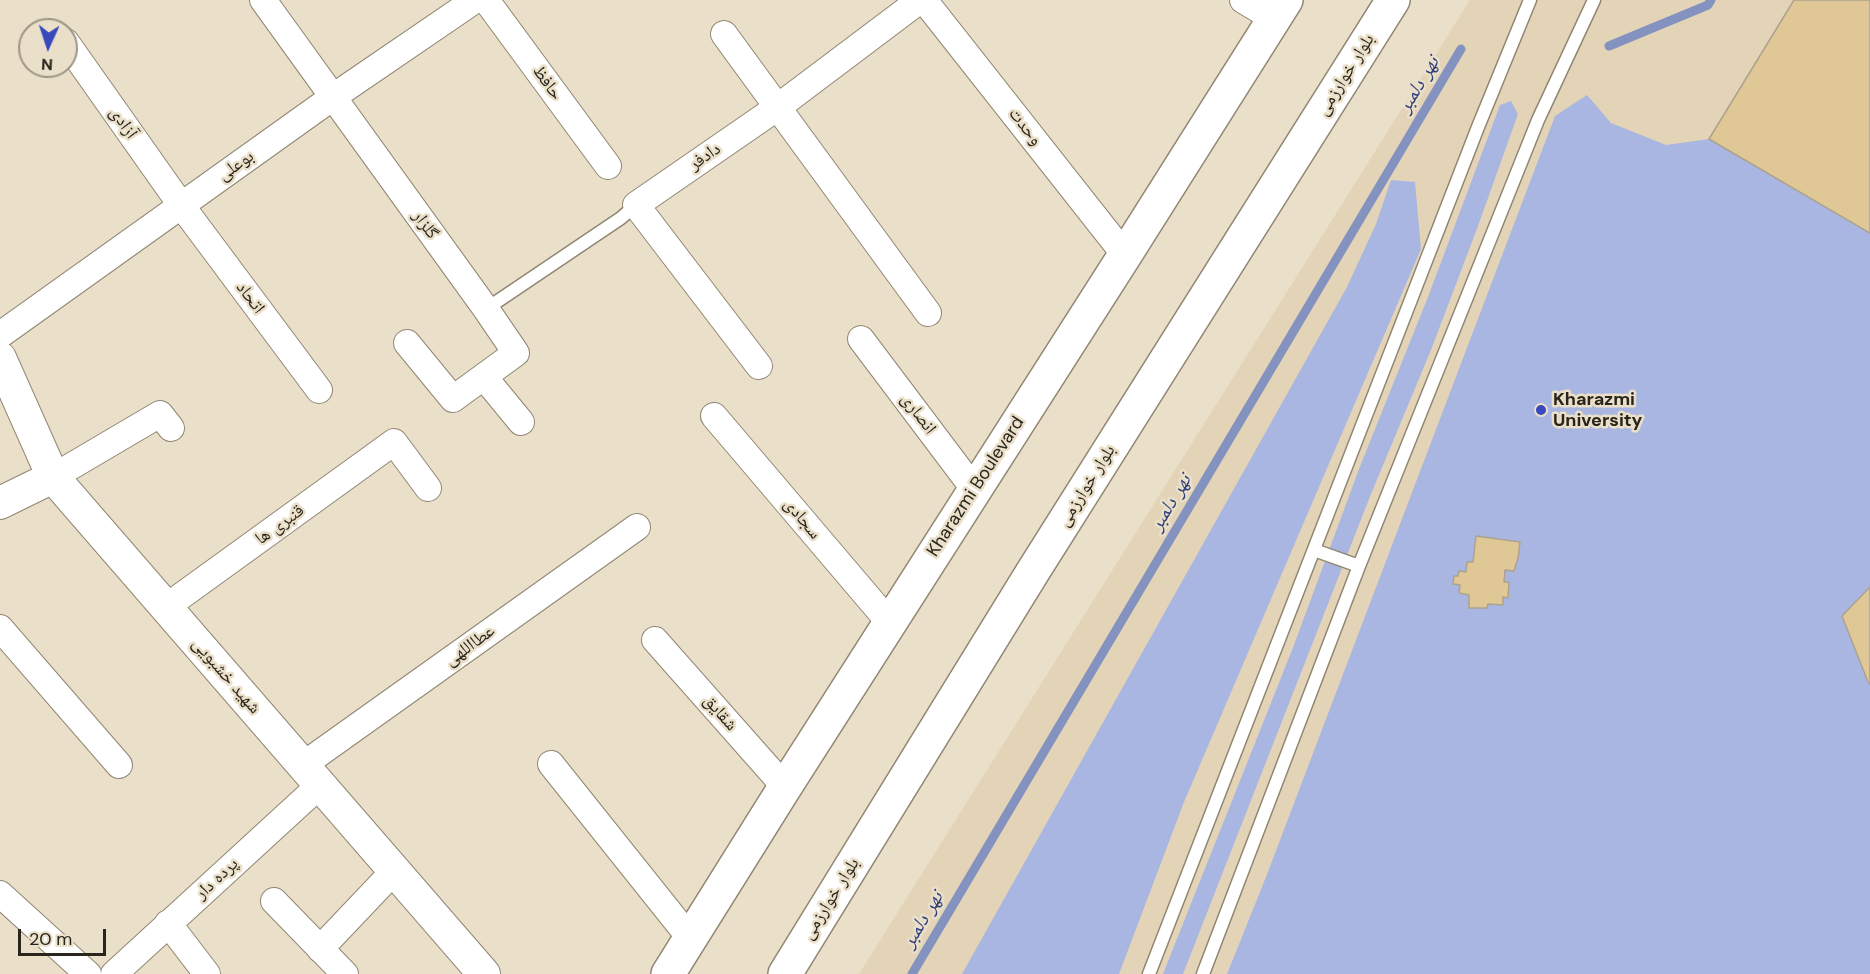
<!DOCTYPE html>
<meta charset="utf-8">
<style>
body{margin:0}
#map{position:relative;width:1870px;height:974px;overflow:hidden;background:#eadfc9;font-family:"DM Sans",sans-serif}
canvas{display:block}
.north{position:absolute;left:18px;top:18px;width:60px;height:60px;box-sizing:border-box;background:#eadfc9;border:2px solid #9d9584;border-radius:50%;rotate:183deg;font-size:16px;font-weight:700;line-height:24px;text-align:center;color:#29251c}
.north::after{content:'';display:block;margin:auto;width:21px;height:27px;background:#3749bc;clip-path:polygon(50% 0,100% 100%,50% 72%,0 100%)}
.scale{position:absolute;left:18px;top:929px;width:88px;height:27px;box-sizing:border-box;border:3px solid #29251c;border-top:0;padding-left:8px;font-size:18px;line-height:21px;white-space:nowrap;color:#29251c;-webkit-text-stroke:4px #eadfc9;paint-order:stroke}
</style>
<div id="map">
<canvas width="1870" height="974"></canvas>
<div class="north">N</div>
<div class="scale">20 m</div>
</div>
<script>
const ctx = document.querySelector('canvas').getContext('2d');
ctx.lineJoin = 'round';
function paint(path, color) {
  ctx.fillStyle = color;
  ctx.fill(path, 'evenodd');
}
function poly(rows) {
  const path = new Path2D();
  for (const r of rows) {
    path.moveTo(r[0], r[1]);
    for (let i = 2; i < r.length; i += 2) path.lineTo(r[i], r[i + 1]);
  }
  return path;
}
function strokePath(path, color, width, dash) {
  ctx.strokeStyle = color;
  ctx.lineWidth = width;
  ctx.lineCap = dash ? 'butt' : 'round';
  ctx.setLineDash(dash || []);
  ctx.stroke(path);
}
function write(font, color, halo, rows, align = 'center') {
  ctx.font = font + ' "DM Sans","Noto Naskh Arabic",sans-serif';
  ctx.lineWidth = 5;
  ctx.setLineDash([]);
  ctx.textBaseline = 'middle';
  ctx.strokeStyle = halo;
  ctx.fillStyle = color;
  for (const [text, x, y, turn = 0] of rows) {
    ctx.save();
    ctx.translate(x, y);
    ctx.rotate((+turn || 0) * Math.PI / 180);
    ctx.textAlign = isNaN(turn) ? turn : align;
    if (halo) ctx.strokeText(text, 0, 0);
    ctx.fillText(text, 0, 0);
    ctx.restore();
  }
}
const built = poly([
 [1470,0,1794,0,1709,139,1870,233,1870,587,1842,616,1868,682,1870,684,1870,974,859,974]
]);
const green = poly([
 [1587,95,1611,123,1666,145,1709,139,1870,233,1870,587,1842,616,1868,682,1870,684,1870,974,1227,974,1266,877,1555,116],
 [1511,101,1518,114,1478,226,1431,350,1371,494,1183,974,1163,974,1294,645,1359,469,1428,297,1500,105],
 [1391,180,1415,182,1421,249,1184,802,1119,974,962,974,1347,287,1376,224]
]);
const stream = poly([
 [1609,46,1708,5,1711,0],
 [912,974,1461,49]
]);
const building = poly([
 [1794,0,1870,0,1870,233,1709,139,1794,0],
 [1476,536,1520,542,1518,558,1514,571,1505,570,1504,582,1509,582,1508,598,1503,597,1503,605,1488,604,1487,608,1469,608,1469,595,1459,593,1460,585,1453,584,1454,576,1458,576,1459,571,1466,572,1467,562,1473,562,1476,536],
 [1870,587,1870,684,1868,682,1842,616,1870,587]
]);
const service = poly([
 [486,309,621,218,636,205],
 [1314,550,1359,566],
 [1149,974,1478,127,1530,0],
 [1203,974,1359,566,1538,120,1594,0]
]);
const minor = poly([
 [263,0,486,309,516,353,453,399,407,343],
 [486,0,608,166],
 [924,0,1125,255],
 [1243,0,1273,18],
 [724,34,928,313],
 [66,42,181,205,319,390],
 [0,335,333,97,475,0],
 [861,339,974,489],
 [759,366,636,205,778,107,920,0],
 [484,377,521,422],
 [714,416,890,623],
 [53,477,160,414,171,428],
 [166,607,394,442,428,488],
 [0,628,119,765],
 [655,640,785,787],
 [551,764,690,938],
 [303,765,637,527],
 [0,894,88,974],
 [274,901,345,974],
 [168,923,207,974],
 [320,949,394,871],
 [114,974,320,785]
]);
const tertiary = poly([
 [0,358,53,477,484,974],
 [0,503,53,477]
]);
const secondary = poly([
 [668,974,785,787,1125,255,1286,0],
 [785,974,1032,573,1393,0]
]);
const markers = [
 [1541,410,6,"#3749bc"]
];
const streetNames = [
 ["بلوار خوارزمی",1346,75,-58],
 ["حافظ",547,83,54],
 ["آزادی",123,123,55],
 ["وحدت",1025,127,52],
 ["دادفر",705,157,-35],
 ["بوعلی",236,166,-35],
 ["گلزار",425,225,54],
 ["اتحاد",250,298,53],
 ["انصاری",918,414,53],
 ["بلوار خوارزمی",1087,486,-58],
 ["Kharazmi Boulevard",976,487,-57],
 ["سجادی",802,519,50],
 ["قنبری ها",280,525,-36],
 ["عطااللهی",470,646,-36],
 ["شهید خشبویی",226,676,49],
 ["شقایق",720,713,49],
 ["پرده دار",217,879,-43],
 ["بلوار خوارزمی",831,899,-58]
];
const poiNames = [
 ["Kharazmi",1553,400],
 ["University",1553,421]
];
const waterNames = [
 ["نهر دلمبر",1419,85,-59],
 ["نهر دلمبر",1171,503,-59],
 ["نهر دلمبر",923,920,-59]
];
paint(built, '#e3d4b7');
paint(green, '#a9b6e1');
strokePath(stream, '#8492c0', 9);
paint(building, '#dfc796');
strokePath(building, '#ada28d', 1.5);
strokePath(service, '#908672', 15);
strokePath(minor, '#908672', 28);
strokePath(tertiary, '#908672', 34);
strokePath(secondary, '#908672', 36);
strokePath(service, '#fff', 12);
strokePath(minor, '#fff', 26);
strokePath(tertiary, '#fff', 32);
strokePath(secondary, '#fff', 33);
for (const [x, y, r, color] of markers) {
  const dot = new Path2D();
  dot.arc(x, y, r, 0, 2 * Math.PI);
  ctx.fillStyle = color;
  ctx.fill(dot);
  strokePath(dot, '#eadfc9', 2);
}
write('18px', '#29251c', '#eadfc9', streetNames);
write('bold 18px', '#29251c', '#eadfc9', poiNames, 'left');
write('italic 20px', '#313f7a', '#eadfc9', waterNames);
</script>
